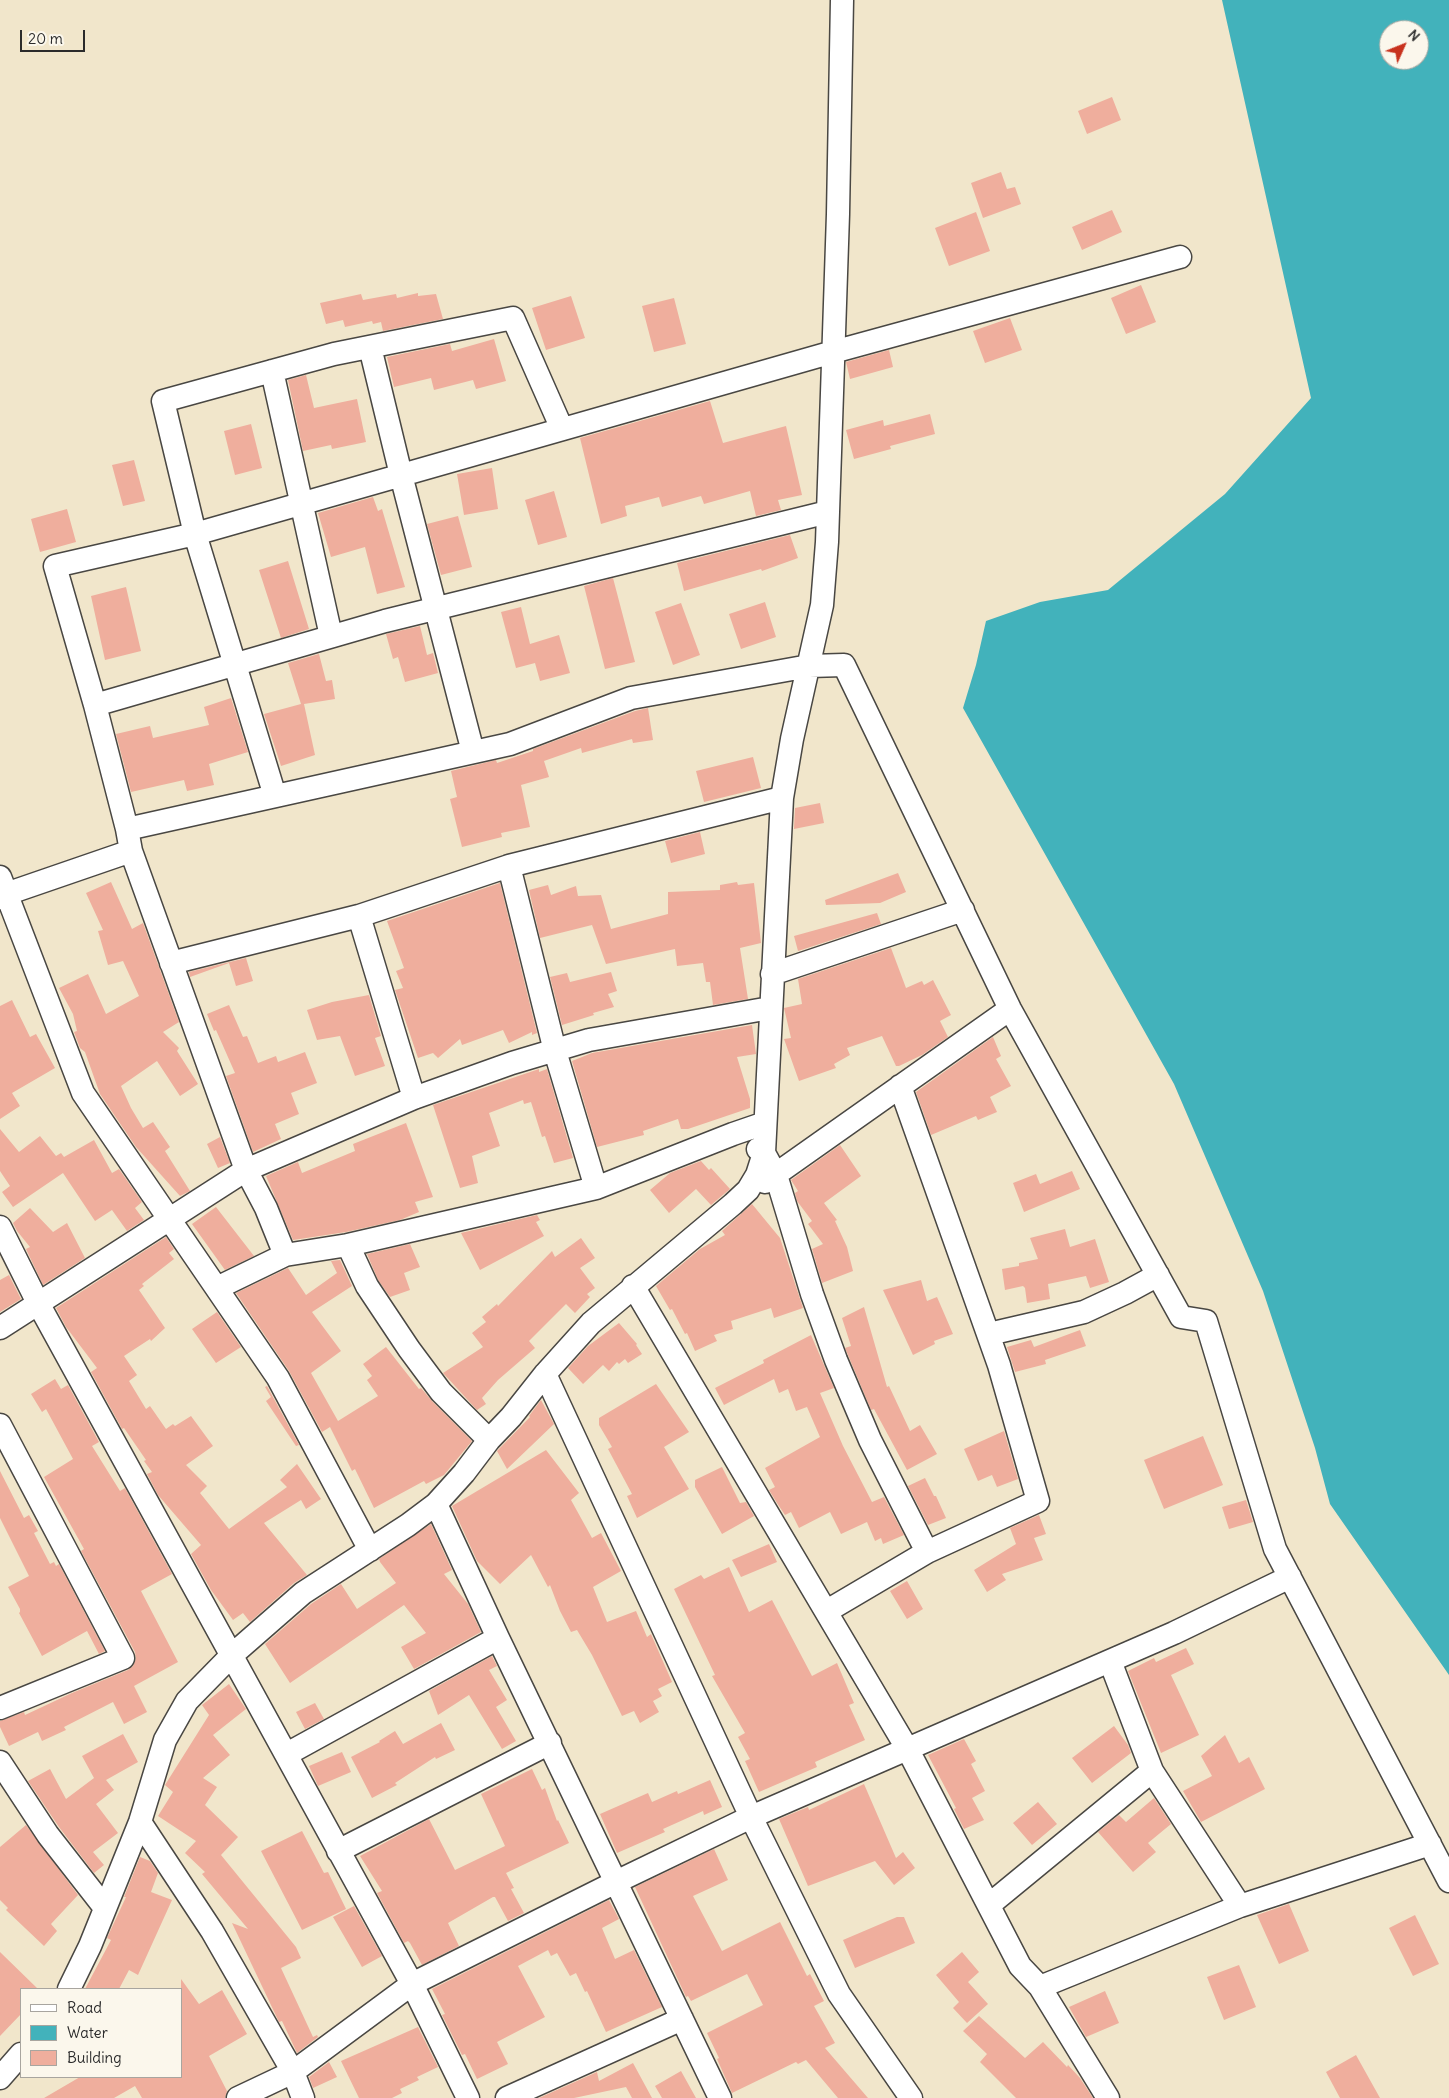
<!DOCTYPE html>
<style>
body{margin:0}
#map{position:relative;width:1449px;height:2098px;overflow:hidden;background:#f1e6cb;font-family:Delius,sans-serif}
canvas{display:block}
.legend{position:absolute;left:20px;top:1988px;width:162px;height:90px;box-sizing:border-box;background:#fbf7ec;border:1px solid #a8a59f;margin:0;padding:6px 9px;list-style:none;font-size:15px;color:#2b2b2b}
.legend li{display:flex;align-items:center;gap:10px;height:25px}
.legend b{width:25px;border:1px solid #a8a59f}
.north{position:absolute;left:1379px;top:20px;width:50px;height:50px;box-sizing:border-box;background:#fbf7ec;border:1px solid #a8a59f;border-radius:50%;rotate:46deg;font-size:14px;font-weight:700;line-height:20px;text-align:center;color:#2b2b2b}
.north::after{content:'';display:block;margin:auto;width:18px;height:22px;background:#c8321e;clip-path:polygon(50% 0,100% 100%,50% 72%,0 100%)}
.scale{position:absolute;left:20px;top:30px;width:65px;height:22px;box-sizing:border-box;border:2px solid #2b2b2b;border-top:0;padding-left:6px;font-size:15px;line-height:18px;white-space:nowrap;color:#2b2b2b;-webkit-text-stroke:4px #fbf7ec;paint-order:stroke}
</style>
<div id="map">
<canvas width="1449" height="2098"></canvas>
<ul class="legend">
<li><b style="height:6px;background:#fff"></b>Road</li>
<li><b style="height:14px;background:#42b2bb"></b>Water</li>
<li><b style="height:14px;background:#efae9d"></b>Building</li>
</ul>
<div class="north">N</div>
<div class="scale">20 m</div>
</div>
<script>
const ctx = document.querySelector('canvas').getContext('2d');
ctx.lineJoin = 'round';
function paint(path, color) {
  ctx.fillStyle = color;
  ctx.fill(path, 'evenodd');
}
function poly(rows) {
  const path = new Path2D();
  for (const r of rows) {
    path.moveTo(r[0], r[1]);
    for (let i = 2; i < r.length; i += 2) path.lineTo(r[i], r[i + 1]);
  }
  return path;
}
function strokePath(path, color, width, dash) {
  ctx.strokeStyle = color;
  ctx.lineWidth = width;
  ctx.lineCap = dash ? 'butt' : 'round';
  ctx.setLineDash(dash || []);
  ctx.stroke(path);
}
const water = poly([
 [1222,0,1449,0,1449,1675,1330,1504,1315,1448,1263,1291,1174,1084,963,708,976,665,986,621,1040,602,1108,590,1225,494,1311,398],
 [1389,30,1419,30,1419,60,1389,60]
]);
const building = poly([
 [1112,97,1121,120,1087,134,1078,111],
 [1001,172,1007,189,1015,187,1021,204,983,218,971,183],
 [1112,210,1122,232,1082,250,1072,227],
 [976,212,990,251,949,266,935,228],
 [1141,285,1156,322,1126,334,1111,298],
 [418,293,418,296,436,294,443,319,383,331,381,322,373,324,372,321,345,327,343,320,326,324,320,303,361,294,363,300,396,294,397,298],
 [571,296,585,338,546,350,532,308],
 [674,298,686,344,654,352,642,306],
 [1010,318,1022,350,985,363,973,331],
 [494,339,506,381,476,389,473,380,434,390,431,378,394,387,387,357,450,344,452,351],
 [889,350,893,367,850,379,846,362],
 [306,375,314,408,357,399,366,442,332,449,331,445,303,451,288,380],
 [710,401,723,443,786,426,802,495,778,500,781,510,756,516,750,491,704,504,701,496,662,507,659,497,625,506,627,516,601,524,580,438],
 [930,414,935,434,890,446,891,449,854,459,846,430,883,420,884,426],
 [251,424,262,468,235,475,224,431],
 [134,460,145,501,123,506,112,465],
 [492,468,498,509,464,515,457,474],
 [554,491,567,537,538,545,525,500],
 [373,497,378,511,382,509,405,587,377,594,365,547,331,557,318,513],
 [67,509,76,542,40,552,31,519],
 [458,516,472,567,441,575,427,524],
 [790,535,798,558,762,571,761,569,684,591,677,563],
 [288,561,309,629,281,638,259,570],
 [613,578,635,662,605,669,584,586],
 [126,587,141,651,105,660,91,596],
 [765,602,776,637,741,649,729,614],
 [681,603,700,655,673,665,655,612],
 [521,607,530,644,559,635,570,673,540,681,535,663,516,668,501,612],
 [420,626,427,655,433,653,438,673,405,682,398,657,393,659,386,634],
 [319,654,326,681,332,680,335,699,304,704,315,755,281,766,264,714,301,704,288,663],
 [231,698,248,752,209,764,214,785,187,791,184,780,131,792,116,734,150,726,153,738,209,725,204,707],
 [648,708,653,740,633,743,632,739,582,753,581,748,544,761,549,777,521,785,530,827,501,833,502,837,462,847,450,799,457,797,451,771,496,760,497,763,533,751,533,749,635,711],
 [753,757,761,788,704,802,696,771],
 [820,803,824,823,794,829,795,808],
 [700,832,705,854,671,863,665,841],
 [898,873,906,892,880,903,826,905,825,900],
 [111,882,132,929,143,923,179,1022,163,1032,179,1048,177,1051,198,1084,180,1096,157,1061,121,1086,131,1108,143,1128,153,1122,170,1147,165,1151,190,1191,180,1196,136,1147,100,1094,85,1052,80,1048,74,1032,77,1031,73,1014,59,988,88,974,106,1014,139,996,123,961,108,965,98,931,103,930,86,893],
 [737,882,738,885,754,883,761,943,740,948,748,999,713,1005,710,982,706,982,703,963,677,966,675,949,606,964,592,925,540,938,529,890,548,885,551,895,576,886,578,896,601,895,611,929,668,914,668,892,720,890,720,885],
 [500,883,537,1033,532,1035,532,1032,509,1043,503,1030,462,1045,460,1039,438,1058,433,1053,418,1058,395,990,403,988,396,971,404,968,387,921],
 [877,913,881,924,798,951,794,936],
 [891,948,906,988,922,981,924,985,933,980,951,1015,940,1021,948,1037,922,1055,899,1066,896,1066,882,1036,847,1048,850,1055,834,1064,836,1068,799,1081,784,1039,791,1038,784,1008,802,1004,798,979],
 [246,958,253,981,236,986,229,963,190,977,189,972],
 [611,972,617,991,608,994,614,1007,593,1013,594,1015,562,1025,550,977,567,973,570,982],
 [369,995,381,1036,375,1038,385,1066,355,1076,340,1036,317,1040,307,1010,332,1002],
 [12,1000,30,1037,36,1034,55,1068,12,1093,20,1106,0,1119,0,1006],
 [229,1005,243,1037,247,1036,258,1063,276,1056,278,1062,305,1052,317,1083,291,1093,299,1114,275,1124,281,1139,253,1152,226,1076,235,1073,216,1030,214,1031,207,1014],
 [752,1025,756,1054,737,1057,750,1099,750,1108,688,1129,681,1129,678,1119,643,1131,644,1135,597,1147,572,1061,592,1053],
 [993,1037,1001,1056,996,1059,1011,1086,990,1097,997,1112,978,1120,976,1116,931,1135,916,1092],
 [539,1069,539,1072,547,1069,573,1158,554,1163,545,1136,542,1137,531,1102,524,1104,523,1100,489,1113,500,1146,472,1156,478,1183,460,1188,433,1105],
 [406,1123,433,1197,415,1202,419,1212,400,1220,346,1232,293,1240,266,1176,298,1162,302,1173,355,1151,353,1144],
 [0,1129,19,1152,40,1136,56,1156,61,1153,64,1157,94,1140,112,1173,119,1169,142,1202,135,1208,144,1220,127,1231,112,1210,95,1221,63,1173,13,1207,2,1192,10,1186,0,1171],
 [220,1137,230,1163,218,1168,207,1144],
 [840,1145,861,1176,824,1203,837,1220,835,1221,847,1247,853,1271,822,1283,812,1249,823,1244,808,1224,812,1221,797,1201,795,1193,798,1191,791,1180],
 [701,1161,709,1170,711,1168,730,1189,711,1205,696,1189,669,1213,650,1190,670,1173],
 [1072,1171,1080,1189,1024,1212,1013,1183,1036,1174,1040,1184],
 [752,1204,780,1238,803,1308,774,1318,771,1308,731,1321,733,1329,714,1335,717,1341,695,1351,687,1333,685,1334,672,1309,670,1310,656,1286,700,1249,725,1235,722,1231],
 [216,1207,254,1256,225,1270,192,1224],
 [30,1208,53,1232,67,1223,85,1258,43,1285,26,1249,30,1247,17,1231,13,1223],
 [537,1215,540,1220,536,1222,544,1236,480,1270,461,1233],
 [1065,1229,1070,1247,1095,1239,1109,1282,1090,1288,1086,1276,1048,1284,1050,1299,1027,1303,1025,1288,1023,1286,1005,1290,1002,1269,1019,1266,1019,1263,1038,1259,1030,1238],
 [166,1237,174,1249,169,1253,174,1259,142,1284,144,1286,139,1290,165,1328,151,1341,150,1339,124,1356,137,1375,129,1381,146,1409,150,1406,166,1429,173,1424,175,1426,191,1416,213,1446,186,1465,207,1486,200,1493,229,1529,287,1487,280,1480,297,1464,321,1499,306,1509,301,1500,264,1523,307,1575,294,1583,250,1622,243,1613,233,1620,211,1590,191,1554,201,1545,158,1495,147,1474,152,1472,144,1461,146,1460,124,1428,122,1429,91,1372,97,1368,66,1327,56,1308],
 [581,1238,595,1258,580,1268,595,1288,587,1294,590,1297,575,1313,566,1304,529,1341,535,1348,498,1380,482,1398,486,1404,477,1410,443,1373,483,1347,472,1333,486,1322,482,1317,497,1304,498,1306,552,1251,555,1257],
 [410,1244,420,1267,404,1273,410,1290,390,1297,378,1280,367,1254],
 [340,1260,352,1286,312,1312,341,1351,311,1373,338,1421,378,1396,367,1380,372,1376,363,1364,386,1347,419,1389,421,1388,432,1401,472,1441,444,1475,426,1484,424,1481,374,1508,355,1469,352,1471,330,1427,322,1432,289,1371,236,1293,288,1268,306,1295,337,1273,331,1261],
 [9,1275,21,1299,0,1312,0,1280],
 [921,1280,927,1301,937,1297,953,1334,934,1341,935,1344,913,1355,883,1290],
 [864,1307,887,1387,889,1386,910,1431,920,1425,937,1454,907,1470,874,1409,871,1410,845,1348,851,1346,842,1318],
 [217,1312,241,1347,216,1363,192,1329],
 [619,1323,637,1344,636,1345,642,1354,628,1363,625,1359,619,1364,617,1362,609,1371,603,1365,583,1384,568,1368,588,1346],
 [1080,1330,1086,1346,1045,1360,1046,1364,1015,1372,1007,1347,1031,1340,1034,1347],
 [811,1335,834,1388,820,1393,843,1446,872,1502,884,1497,904,1535,883,1544,881,1538,875,1541,867,1522,841,1534,830,1512,799,1528,791,1512,785,1515,777,1503,769,1490,775,1487,765,1468,820,1437,807,1407,796,1411,788,1389,779,1393,774,1379,724,1405,715,1388,764,1363,763,1360],
 [55,1379,61,1389,68,1385,99,1442,92,1446,120,1491,125,1488,172,1574,141,1591,178,1662,134,1686,147,1712,124,1724,113,1702,64,1727,66,1730,42,1741,38,1732,9,1746,0,1727,0,1721,24,1712,25,1715,72,1693,128,1670,133,1666,136,1659,135,1652,81,1551,84,1549,44,1477,73,1459,46,1409,42,1412,31,1394],
 [656,1384,689,1432,664,1447,689,1489,637,1518,627,1496,632,1494,608,1449,612,1447,599,1425,599,1418],
 [267,1386,299,1445,296,1446,266,1401,271,1397,265,1387],
 [541,1400,554,1424,507,1469,497,1451,530,1417,529,1416],
 [1004,1431,1018,1479,997,1487,992,1475,978,1481,964,1449],
 [1203,1436,1223,1485,1164,1509,1144,1460],
 [546,1450,579,1493,571,1500,592,1538,601,1533,621,1571,593,1587,607,1622,636,1611,647,1637,651,1634,672,1682,658,1689,662,1696,653,1701,659,1712,640,1723,634,1711,622,1716,592,1655,577,1630,571,1632,560,1611,550,1585,548,1587,531,1555,500,1584,477,1561,452,1506],
 [722,1467,740,1503,746,1502,754,1516,722,1534,695,1487,695,1480],
 [0,1471,24,1518,29,1515,38,1531,34,1533,50,1564,54,1562,56,1566,59,1564,105,1651,99,1654,87,1631,42,1656,19,1613,20,1612,20,1609,8,1587,29,1576,0,1518],
 [925,1478,934,1496,936,1496,946,1518,928,1525,908,1486],
 [1246,1500,1253,1522,1229,1529,1222,1507],
 [1039,1515,1046,1534,1034,1538,1043,1560,1002,1574,1006,1580,987,1592,974,1570,1016,1544,1010,1528],
 [431,1524,452,1570,444,1574,468,1604,481,1632,414,1669,401,1647,426,1633,404,1605,290,1683,265,1644,311,1604,341,1584,357,1609,396,1583,380,1562,379,1559],
 [769,1544,777,1562,741,1577,732,1560],
 [729,1567,749,1612,772,1600,812,1676,837,1663,854,1703,849,1705,865,1740,815,1762,817,1767,759,1792,745,1761,750,1759,738,1737,745,1733,712,1676,715,1675,674,1589,701,1575,704,1579],
 [907,1581,923,1609,907,1619,890,1591],
 [1186,1648,1194,1664,1171,1675,1199,1735,1161,1753,1128,1671,1154,1658,1156,1662],
 [492,1656,497,1666,489,1670,507,1700,496,1707,516,1741,502,1749,469,1695,438,1715,429,1691],
 [229,1684,246,1709,213,1735,230,1755,203,1778,217,1787,205,1805,238,1837,221,1855,296,1947,301,1958,281,1968,313,2037,317,2035,318,2037,297,2053,282,2021,279,2022,232,1923,248,1929,202,1874,205,1872,185,1853,196,1841,158,1816,173,1792,165,1785,209,1715,202,1705],
 [315,1703,324,1719,305,1729,296,1712],
 [441,1723,455,1750,436,1759,435,1757,395,1783,397,1785,372,1798,351,1757,380,1742,379,1741,395,1731,403,1744],
 [1114,1726,1128,1745,1131,1753,1092,1783,1072,1758],
 [123,1734,138,1762,106,1780,114,1790,96,1804,118,1833,93,1852,104,1865,94,1873,59,1827,28,1781,50,1769,66,1799,94,1778,82,1756],
 [1225,1735,1239,1763,1249,1757,1265,1789,1201,1822,1183,1791,1212,1776,1201,1756],
 [964,1739,976,1761,971,1764,985,1791,972,1798,984,1820,964,1829,954,1809,956,1808,928,1755],
 [342,1752,351,1772,318,1786,309,1766],
 [532,1769,542,1790,545,1788,557,1821,558,1820,569,1843,506,1873,514,1888,511,1889,524,1913,508,1921,495,1897,493,1897,448,1923,459,1946,422,1965,410,1943,408,1941,404,1943,377,1893,382,1891,360,1856,429,1819,455,1870,505,1846,481,1794],
 [710,1780,722,1807,704,1815,703,1811,663,1829,665,1832,617,1853,600,1814,648,1793,652,1802,677,1791,678,1794],
 [864,1784,896,1858,903,1852,915,1868,894,1885,875,1861,808,1886,779,1819,808,1807,809,1810],
 [1154,1798,1171,1824,1148,1843,1156,1852,1133,1872,1098,1832,1119,1815,1126,1822],
 [1038,1802,1057,1824,1032,1845,1013,1823],
 [26,1825,78,1895,51,1924,57,1931,44,1946,6,1910,8,1908,0,1900,0,1847],
 [302,1831,324,1873,328,1872,346,1909,302,1930,261,1851],
 [714,1849,728,1880,693,1896,722,1951,780,1922,807,1976,810,1974,824,2001,814,2006,835,2043,825,2048,868,2098,838,2098,806,2060,798,2064,796,2062,732,2093,717,2059,719,2058,707,2033,763,2005,747,1974,691,2001,688,1996,686,1997,635,1887],
 [140,1857,150,1861,158,1873,151,1892,172,1900,138,1975,129,1970,119,1989,85,1989,111,1940,107,1938,126,1897,124,1897],
 [609,1900,619,1919,602,1928,615,1959,634,1950,662,2007,606,2032,587,1991,585,1992,576,1973,570,1976,557,1953,551,1956,548,1950,518,1966,545,2017,497,2042,508,2064,477,2079,465,2054,462,2055,442,2015,445,2014,432,1989],
 [1289,1904,1309,1951,1279,1964,1257,1915],
 [354,1906,382,1956,362,1967,333,1917],
 [1415,1915,1439,1964,1413,1976,1389,1928],
 [897,1917,904,1917,915,1943,855,1968,843,1940],
 [0,1952,38,1989,21,1989,21,2014,0,2036],
 [962,1952,979,1972,968,1982,988,2004,967,2023,953,2008,959,2002,936,1975],
 [1239,1965,1256,2007,1224,2020,1207,1977],
 [181,1979,199,2004,222,1990,247,2034,209,2056,227,2091,225,2098,142,2098,135,2086,114,2098,44,2098,80,2077,181,2077],
 [1105,1991,1119,2023,1086,2037,1069,2007],
 [979,2016,1025,2058,1043,2042,1067,2067,1068,2065,1080,2078,1093,2098,1016,2098,980,2062,987,2054,963,2031],
 [418,2027,438,2067,417,2077,419,2080,400,2089,402,2093,392,2098,359,2098,341,2061],
 [1356,2055,1380,2098,1340,2098,1326,2072],
 [329,2062,337,2077,313,2088,309,2077],
 [633,2063,652,2098,632,2098,626,2087,574,2098,539,2098,597,2072,599,2081],
 [681,2071,696,2098,662,2098,655,2086]
]);
const street = poly([
 [370,347,401,475,473,752],
 [272,371,331,636],
 [95,705,385,621,828,512],
 [275,796,195,534,833,352,1180,257],
 [127,829,95,705,55,566,195,534,163,401,334,354,513,318,562,429],
 [509,866,555,1051,596,1188,733,1134,765,1123],
 [0,877,83,1093,278,1378,370,1550],
 [0,898,6,894,131,851],
 [359,916,414,1098],
 [171,963,359,916,509,866,782,798],
 [772,974,963,910],
 [758,1149,764,1153,776,1175,812,1294,836,1360,870,1440,927,1552],
 [765,1182,1010,1009],
 [0,1227,38,1303,412,1984,468,2098],
 [348,1245,596,1188],
 [633,1286,908,1750,1020,1966,1040,1987,1108,2098],
 [217,1288,285,1255],
 [0,1328,246,1170,414,1098,512,1063,589,1040,770,1008],
 [989,1334,1084,1312,1125,1293,1158,1275],
 [545,1374,751,1817,839,1994,911,2098],
 [0,1425,123,1658,0,1708],
 [489,1440,441,1392,409,1349,367,1286,348,1245,285,1255,266,1208,246,1170,131,851,127,829,510,744,631,698,809,666,844,665,1010,1009,1181,1317,1206,1321,1275,1549,1449,1881],
 [436,1504,498,1638,720,2098],
 [827,1611,927,1552,1038,1501,999,1365,900,1086],
 [287,1754,498,1638],
 [0,1762,48,1835,105,1908],
 [1152,1771,1240,1906],
 [140,1822,212,1931,293,2072,303,2098],
 [338,1851,550,1743],
 [989,1905,1152,1771,1110,1661],
 [1040,1987,1240,1906,1430,1844],
 [69,1989,90,1946,140,1822,165,1740,187,1701,232,1655,303,1593,408,1525,436,1504,464,1473,489,1440,511,1417,545,1374,591,1323,733,1204,748,1190,757,1175,764,1153,782,798,792,739,822,605,827,542,838,214,842,0],
 [0,2078,21,2054],
 [238,2098,293,2072,412,1984,616,1882,751,1817,1174,1633,1290,1577],
 [507,2098,682,2019]
]);
paint(water, '#42b2bb');
paint(building, '#efae9d');
strokePath(street, '#494743', 25);
strokePath(street, '#fff', 22);
</script>
